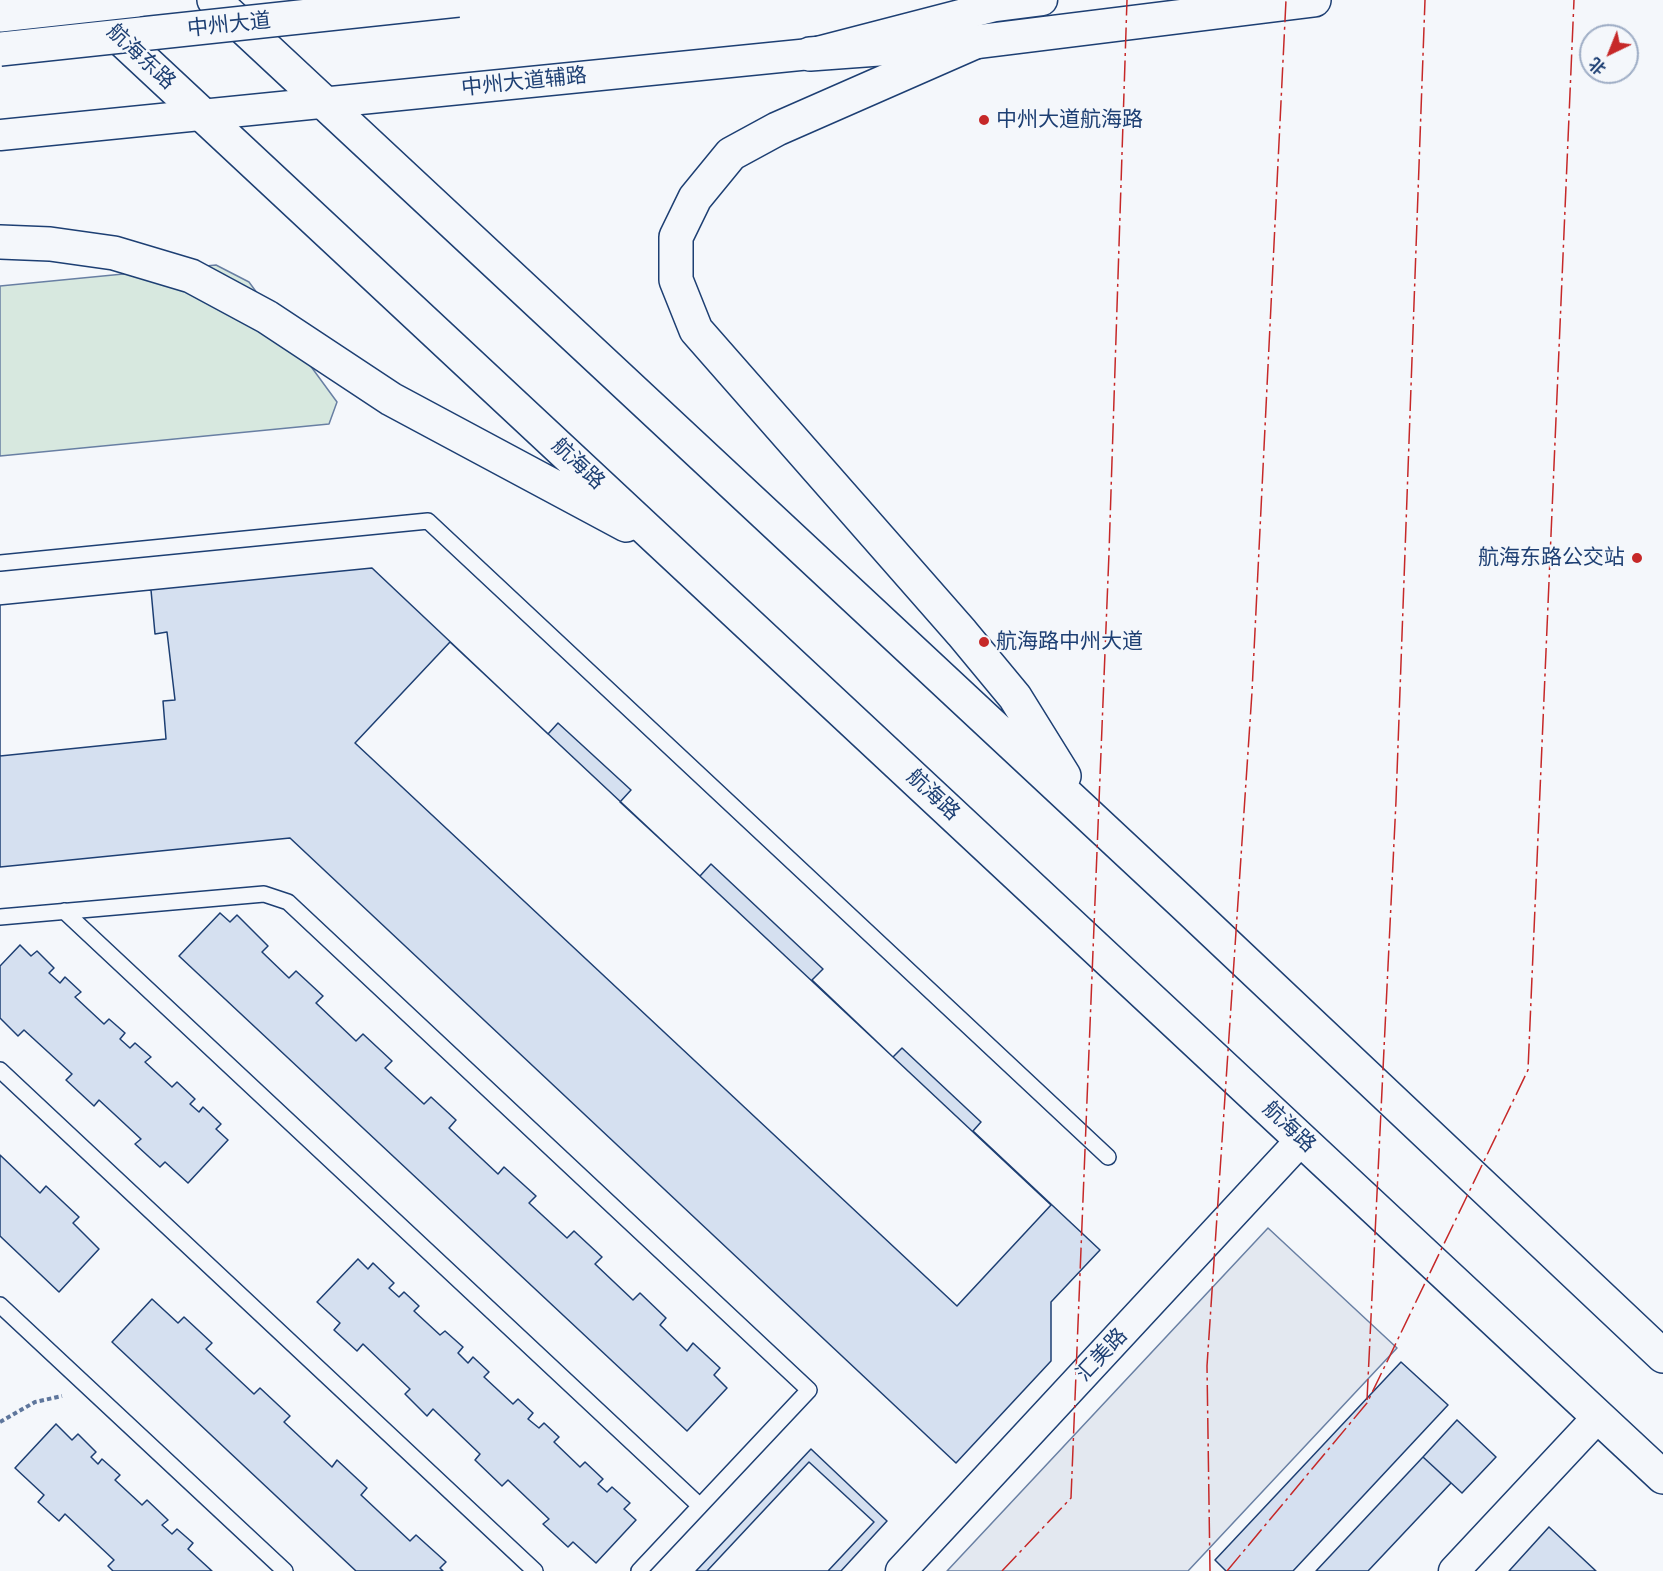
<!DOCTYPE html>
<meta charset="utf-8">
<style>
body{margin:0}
#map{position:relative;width:1663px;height:1571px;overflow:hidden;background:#f4f7fb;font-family:Cabin,"Noto Sans SC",sans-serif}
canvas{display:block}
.north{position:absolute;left:1579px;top:24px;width:60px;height:60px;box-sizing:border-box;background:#f4f7fb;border:2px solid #9eadc5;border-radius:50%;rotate:223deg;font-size:16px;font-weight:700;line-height:24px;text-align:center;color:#1d3f73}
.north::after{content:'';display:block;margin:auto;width:21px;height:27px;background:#c62828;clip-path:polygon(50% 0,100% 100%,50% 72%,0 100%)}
</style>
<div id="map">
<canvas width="1663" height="1571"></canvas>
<div class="north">北</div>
</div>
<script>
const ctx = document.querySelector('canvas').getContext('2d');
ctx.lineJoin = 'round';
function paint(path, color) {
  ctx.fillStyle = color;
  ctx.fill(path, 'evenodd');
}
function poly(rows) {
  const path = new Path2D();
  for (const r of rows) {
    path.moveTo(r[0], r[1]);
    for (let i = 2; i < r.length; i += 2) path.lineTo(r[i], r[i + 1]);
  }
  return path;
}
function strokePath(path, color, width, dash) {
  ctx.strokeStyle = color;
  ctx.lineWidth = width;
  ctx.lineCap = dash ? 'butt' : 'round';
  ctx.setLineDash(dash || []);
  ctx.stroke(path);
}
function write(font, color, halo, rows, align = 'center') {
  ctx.font = font + ' Cabin,"Noto Sans SC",sans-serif';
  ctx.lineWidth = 4.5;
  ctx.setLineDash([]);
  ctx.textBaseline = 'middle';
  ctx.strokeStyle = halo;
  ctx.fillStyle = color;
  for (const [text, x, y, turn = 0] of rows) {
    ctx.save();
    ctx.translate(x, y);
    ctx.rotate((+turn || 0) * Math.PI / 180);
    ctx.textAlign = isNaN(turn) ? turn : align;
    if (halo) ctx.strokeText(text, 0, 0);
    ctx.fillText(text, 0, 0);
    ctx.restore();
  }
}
const green = poly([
 [216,265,249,282,337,402,329,424,0,456,0,286,216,265]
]);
const parking = poly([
 [1268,1228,1397,1348,1188,1571,947,1571,1268,1228]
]);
const building = poly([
 [372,568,548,734,558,723,631,790,620,802,700,876,711,864,823,969,812,980,893,1057,902,1048,981,1122,973,1131,1100,1250,1051,1302,1051,1361,956,1463,290,838,0,867,0,605,372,568],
 [151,590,155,634,167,632,175,700,163,701,166,739,0,756,0,605,151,590],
 [450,642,1051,1205,957,1306,355,743,450,642],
 [220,913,230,922,237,915,268,946,262,952,289,978,296,971,323,996,316,1003,356,1041,363,1034,392,1061,385,1068,424,1104,431,1097,456,1120,449,1128,498,1174,504,1167,536,1196,529,1203,567,1238,574,1231,602,1257,595,1264,633,1300,640,1293,666,1318,660,1325,687,1351,693,1343,720,1368,714,1375,727,1388,687,1431,179,956,220,913],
 [20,945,31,956,37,951,54,968,49,973,60,983,65,977,81,992,75,997,104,1024,109,1019,125,1033,120,1039,130,1048,135,1043,151,1057,145,1062,172,1087,177,1082,195,1099,190,1104,199,1112,203,1107,221,1124,216,1129,228,1140,188,1183,165,1162,160,1167,135,1144,141,1139,99,1100,94,1106,66,1080,72,1074,24,1030,18,1036,0,1018,0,966,20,945],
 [0,1155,40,1193,46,1186,79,1217,73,1223,99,1249,59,1292,0,1236,0,1155],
 [358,1259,368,1269,373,1263,394,1283,389,1288,399,1297,404,1292,419,1306,414,1311,440,1335,445,1331,463,1347,458,1353,468,1363,473,1357,489,1372,484,1377,513,1404,518,1399,533,1413,528,1419,539,1428,544,1423,559,1437,554,1442,580,1467,585,1462,603,1479,598,1484,607,1492,612,1487,630,1503,624,1509,636,1520,596,1563,573,1542,568,1547,543,1524,549,1519,508,1480,502,1486,475,1460,480,1454,433,1409,427,1416,405,1394,410,1389,363,1344,357,1351,334,1330,340,1323,317,1302,358,1259],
 [152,1299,178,1323,184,1317,212,1343,206,1349,254,1394,260,1388,290,1416,284,1422,332,1467,337,1460,367,1488,361,1495,410,1541,416,1535,446,1562,440,1568,443,1571,356,1571,112,1342,152,1299],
 [1401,1362,1448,1405,1293,1571,1226,1571,1215,1560,1401,1362],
 [1457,1420,1496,1457,1462,1493,1423,1457,1457,1420],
 [56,1424,72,1440,78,1434,96,1452,91,1457,98,1464,102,1459,120,1475,115,1480,142,1505,147,1500,168,1520,162,1525,172,1534,177,1529,193,1543,188,1549,212,1571,113,1571,108,1566,114,1560,65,1514,59,1521,38,1502,44,1495,15,1468,56,1424],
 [811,1449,887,1521,841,1571,696,1571,811,1449],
 [1423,1457,1451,1483,1368,1571,1316,1571,1423,1457],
 [809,1462,874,1522,828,1571,707,1571,809,1462],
 [1549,1527,1596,1571,1509,1571,1549,1527]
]);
const path = poly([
 [0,1422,35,1402,62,1396]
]);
const service = poly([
 [0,563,428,521,1108,1157],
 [64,911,700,1506],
 [0,917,264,894,288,902,809,1390,639,1571],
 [0,1070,535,1571],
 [0,1305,285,1571]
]);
const minor = poly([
 [0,135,810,54,995,6,1042,0],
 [901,1571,1302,1139],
 [1454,1571,1598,1417]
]);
const primary = poly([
 [214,0,1185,905,1663,1356],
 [103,22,1663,1477],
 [973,43,777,129,731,154,695,198,676,237,676,280,696,330,962,633,1015,697,1064,776],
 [0,242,50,244,114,253,191,276,267,317,391,399,626,525]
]);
const trunk = poly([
 [810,54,975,42,1314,0]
]);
const primaryBridge = poly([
 [0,15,137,0]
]);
const trunkBridge = poly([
 [0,49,458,0]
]);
const power = poly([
 [1367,1400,1396,801,1425,0],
 [1002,1571,1071,1498,1109,553,1127,0],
 [1210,1571,1207,1366,1252,692,1286,0],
 [1227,1571,1367,1403,1528,1070,1574,0]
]);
const markers = [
 [984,120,6,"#c62828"],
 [1637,558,6,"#c62828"],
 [984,642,6,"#c62828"]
];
const streetNames = [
 ["中州大道",229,25,-6],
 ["航海东路",141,57,43],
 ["中州大道辅路",524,82,-6],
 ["航海路",578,464,43],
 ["航海路",933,795,43],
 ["航海路",1289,1127,43],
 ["汇美路",1102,1355,-47]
];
const poiNames = [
 ["中州大道航海路",996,120],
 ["航海东路公交站",1625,558,"right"],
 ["航海路中州大道",996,642]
];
paint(green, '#d7e8df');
strokePath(green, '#687fa3', 1.5);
paint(parking, '#e3e8f0');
strokePath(parking, '#687fa3', 1.5);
paint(building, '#d5e0f0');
strokePath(building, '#1d3f73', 1.5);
strokePath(service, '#1d3f73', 18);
strokePath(minor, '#1d3f73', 33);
strokePath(primary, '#1d3f73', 36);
strokePath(trunk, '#1d3f73', 36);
strokePath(path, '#5e769c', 4, [4.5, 3]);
strokePath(service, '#f4f7fb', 15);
strokePath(minor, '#f4f7fb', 30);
strokePath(primary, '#f4f7fb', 33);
strokePath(trunk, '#f4f7fb', 33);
strokePath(primaryBridge, '#1d3f73', 36, []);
strokePath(trunkBridge, '#1d3f73', 36, []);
strokePath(primaryBridge, '#f4f7fb', 33);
strokePath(trunkBridge, '#f4f7fb', 33);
strokePath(power, '#c62828', 1.5, [21, 4.5, 3, 4.5]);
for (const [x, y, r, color] of markers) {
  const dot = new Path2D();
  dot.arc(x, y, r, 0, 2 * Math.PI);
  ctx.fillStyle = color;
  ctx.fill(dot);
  strokePath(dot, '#f4f7fb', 2);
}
write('21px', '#1d3f73', '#f4f7fb', streetNames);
write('21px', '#1d3f73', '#f4f7fb', poiNames, 'left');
</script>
